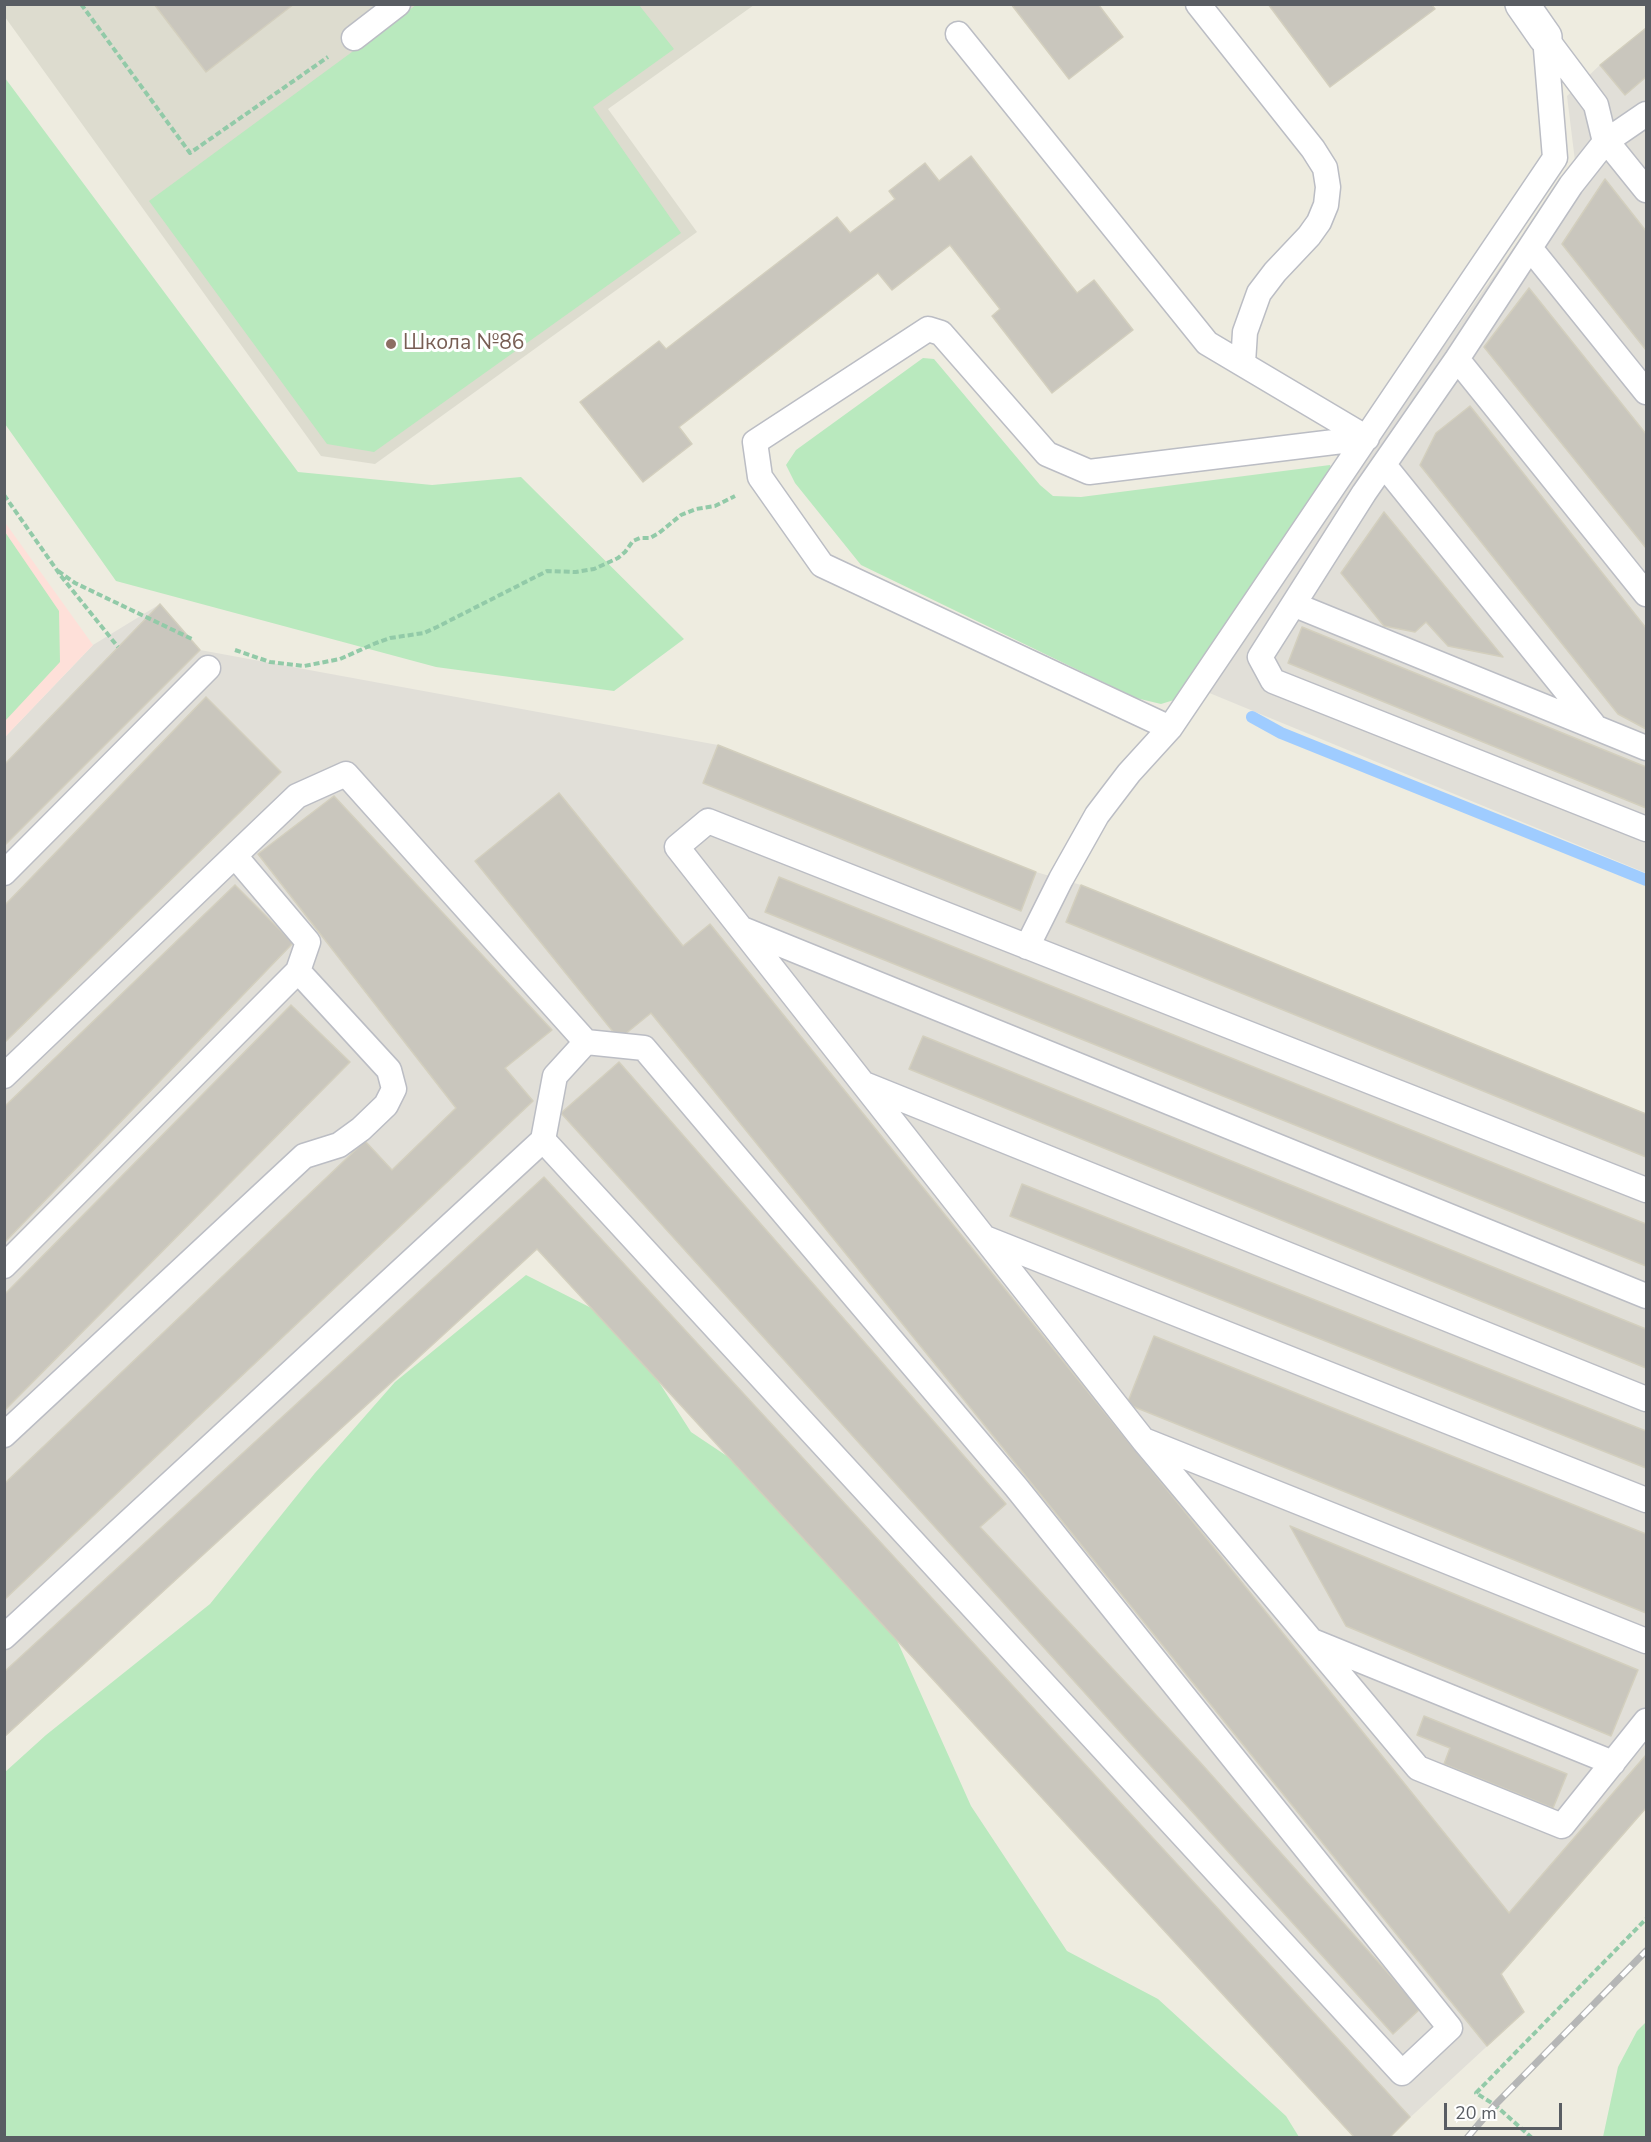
<!DOCTYPE html>
<meta charset="utf-8">
<style>
body{margin:0}
#map{position:relative;width:1651px;height:2142px;overflow:hidden;background:#eeece0;font-family:"Nunito Sans",sans-serif}
canvas{display:block}
.frame{position:absolute;inset:0;border:6px solid #595d63;pointer-events:none}
.scale{position:absolute;left:1444px;top:2103px;width:118px;height:27px;box-sizing:border-box;border:3px solid #595d63;border-top:0;padding-left:8px;font-size:18px;line-height:21px;white-space:nowrap;color:#595d63;-webkit-text-stroke:4px #fff;paint-order:stroke}
</style>
<div id="map">
<canvas width="1651" height="2142"></canvas>
<div class="frame"></div>
<div class="scale">20 m</div>
</div>
<script>
const ctx = document.querySelector('canvas').getContext('2d');
ctx.lineJoin = 'round';
function paint(path, color) {
  ctx.fillStyle = color;
  ctx.fill(path, 'evenodd');
}
function poly(rows) {
  const path = new Path2D();
  for (const r of rows) {
    path.moveTo(r[0], r[1]);
    for (let i = 2; i < r.length; i += 2) path.lineTo(r[i], r[i + 1]);
  }
  return path;
}
function strokePath(path, color, width, dash) {
  ctx.strokeStyle = color;
  ctx.lineWidth = width;
  ctx.lineCap = dash ? 'butt' : 'round';
  ctx.setLineDash(dash || []);
  ctx.stroke(path);
}
function write(font, color, halo, rows, align = 'center') {
  ctx.font = font + ' "Nunito Sans",sans-serif';
  ctx.lineWidth = 6;
  ctx.setLineDash([]);
  ctx.textBaseline = 'middle';
  ctx.strokeStyle = halo;
  ctx.fillStyle = color;
  for (const [text, x, y, turn = 0] of rows) {
    ctx.save();
    ctx.translate(x, y);
    ctx.rotate((+turn || 0) * Math.PI / 180);
    ctx.textAlign = isNaN(turn) ? turn : align;
    if (halo) ctx.strokeText(text, 0, 0);
    ctx.fillText(text, 0, 0);
    ctx.restore();
  }
}
const industrial = poly([
 [1646,28,1646,873,1207,692,1376,442,1575,161,1567,96,1600,65],
 [160,604,200,650,718,745,1036,872,1081,885,1646,1114,1646,1808,1502,1974,1524,2012,1389,2137,1355,2137,537,1249,5,1737,5,737,93,645]
]);
const education = poly([
 [4,5,754,5,608,109,697,232,375,464,321,456,5,17]
]);
const medical = poly([
 [4,521,93,645,5,737,4,737]
]);
const green = poly([
 [416,5,639,5,674,49,593,107,681,233,374,452,327,444,149,201],
 [5,78,298,472,432,485,521,477,684,639,614,691,436,667,116,581,5,424],
 [923,358,934,359,1040,485,1053,496,1081,497,1330,465,1332,470,1185,693,1174,700,1161,704,1136,698,861,565,795,483,786,465,796,450],
 [5,532,59,611,60,662,5,721],
 [526,1275,621,1323,691,1432,800,1505,891,1627,971,1806,1067,1951,1158,1999,1286,2116,1299,2137,5,2137,4,1773,46,1735,210,1604,315,1473,395,1382],
 [1646,2022,1646,2137,1603,2137,1618,2067,1637,2031]
]);
const stream = poly([
 [1252,717,1281,733,1646,880]
]);
const building = poly([
 [154,4,294,4,206,72,154,4],
 [1011,4,1098,4,1123,37,1069,79,1011,4],
 [1268,4,1431,4,1435,9,1330,87,1268,4],
 [1646,28,1646,77,1625,95,1600,65,1646,28],
 [971,156,1077,293,1094,280,1133,330,1052,393,992,316,1000,309,950,245,892,290,878,273,679,427,692,444,643,482,580,402,659,341,666,349,837,217,850,233,895,199,889,191,925,163,939,181,971,156],
 [1605,179,1646,231,1646,350,1562,244,1605,179],
 [1529,288,1646,434,1646,548,1484,347,1529,288],
 [1470,406,1646,628,1646,729,1618,714,1420,465,1436,433,1470,406],
 [1384,512,1503,657,1448,646,1426,622,1415,632,1384,626,1341,573,1384,512],
 [160,604,200,650,4,846,4,765,160,604],
 [1302,627,1646,767,1646,808,1288,663,1302,627],
 [206,697,281,772,4,1043,4,906,206,697],
 [718,745,1036,872,1021,911,703,783,718,745],
 [559,793,683,946,710,924,1509,1913,1646,1755,1646,1808,1501,1974,1524,2012,1487,2046,651,1013,619,1039,475,861,559,793],
 [334,796,552,1030,505,1068,533,1101,4,1600,4,1484,365,1141,392,1170,456,1108,258,854,334,796],
 [779,877,1646,1224,1646,1266,765,912,779,877],
 [235,885,293,943,4,1243,4,1107,235,885],
 [1081,885,1646,1114,1646,1157,1066,922,1081,885],
 [291,1005,350,1062,4,1411,4,1295,291,1005],
 [923,1036,1646,1329,1646,1368,909,1069,923,1036],
 [619,1062,1006,1504,980,1527,1199,1761,1420,2009,1393,2034,561,1113,619,1062],
 [544,1177,1410,2117,1389,2138,1355,2138,537,1249,4,1737,4,1672,544,1177],
 [1022,1184,1646,1431,1646,1468,1010,1216,1022,1184],
 [1154,1336,1646,1534,1646,1613,1127,1404,1154,1336],
 [1290,1526,1638,1670,1611,1736,1346,1626,1290,1526],
 [1424,1716,1567,1774,1553,1808,1444,1764,1450,1748,1417,1735,1424,1716]
]);
const path = poly([
 [81,4,190,153,328,57],
 [4,495,61,576,118,647],
 [58,571,75,583,194,640],
 [235,650,270,662,304,666,340,659,376,643,390,638,424,633,437,627,547,571,576,572,594,569,618,558,625,552,633,541,640,538,650,538,659,533,681,515,696,509,715,506,735,496],
 [1532,2138,1495,2105,1476,2093,1646,1919]
]);
const lane = poly([
 [1198,4,1313,149,1325,168,1328,187,1326,205,1319,222,1309,236,1275,272,1259,293,1245,332,1243,363],
 [958,34,1207,343,1367,438],
 [1545,37,1596,105,1605,142],
 [354,38,398,4],
 [1646,114,1605,142,1571,185,1457,359,1364,493,1260,657,1273,681,1646,829],
 [1604,138,1646,190],
 [1530,248,1646,392],
 [1457,359,1646,594],
 [1384,465,1593,724],
 [1295,605,1646,748],
 [1170,728,822,565,760,477,755,442,928,329,941,333,1047,454,1089,472,1367,438],
 [235,856,308,942,298,971],
 [4,873,208,668],
 [745,930,1646,1296],
 [1027,947,1061,879,1097,815,1129,773,1170,728,1555,158,1545,37],
 [4,1076,297,796,346,774,586,1042],
 [864,1084,1646,1399],
 [1646,1190,708,821,677,847,1144,1441,1418,1768,1562,1826,1646,1721],
 [985,1238,1646,1500],
 [4,1266,298,971,389,1070,394,1089,386,1105,361,1129,339,1145,304,1156,4,1435],
 [1146,1441,1646,1641],
 [4,1637,543,1140,555,1076,586,1042,644,1048,1016,1487,1450,2028,1402,2073,543,1140],
 [1315,1642,1613,1763]
]);
const street = poly([
 [1522,4,1545,37]
]);
const rail = poly([
 [1467,2138,1495,2105,1646,1951]
]);
const markers = [
 [391,344,6,"#8d6e63"]
];
const educationNames = [
 ["Школа №86",403,344]
];
paint(industrial, '#e1dfd8');
paint(education, '#dddccf');
paint(medical, '#fee0d9');
paint(green, '#b9e9be');
strokePath(stream, '#9fccff', 12);
paint(building, '#c9c6bd');
strokePath(building, '#d3cfbe', 1.5);
strokePath(lane, '#bbbdc4', 27);
strokePath(street, '#bbbdc4', 36);
strokePath(path, '#92caa8', 4, [6, 3]);
strokePath(lane, '#fff', 24);
strokePath(street, '#fff', 33);
strokePath(rail, '#b5b6b6', 7);
strokePath(rail, '#fff', 4.5, [14]);
for (const [x, y, r, color] of markers) {
  const dot = new Path2D();
  dot.arc(x, y, r, 0, 2 * Math.PI);
  ctx.fillStyle = color;
  ctx.fill(dot);
  strokePath(dot, '#fff', 2);
}
write('21px', '#785e54', '#fff', educationNames, 'left');
</script>
